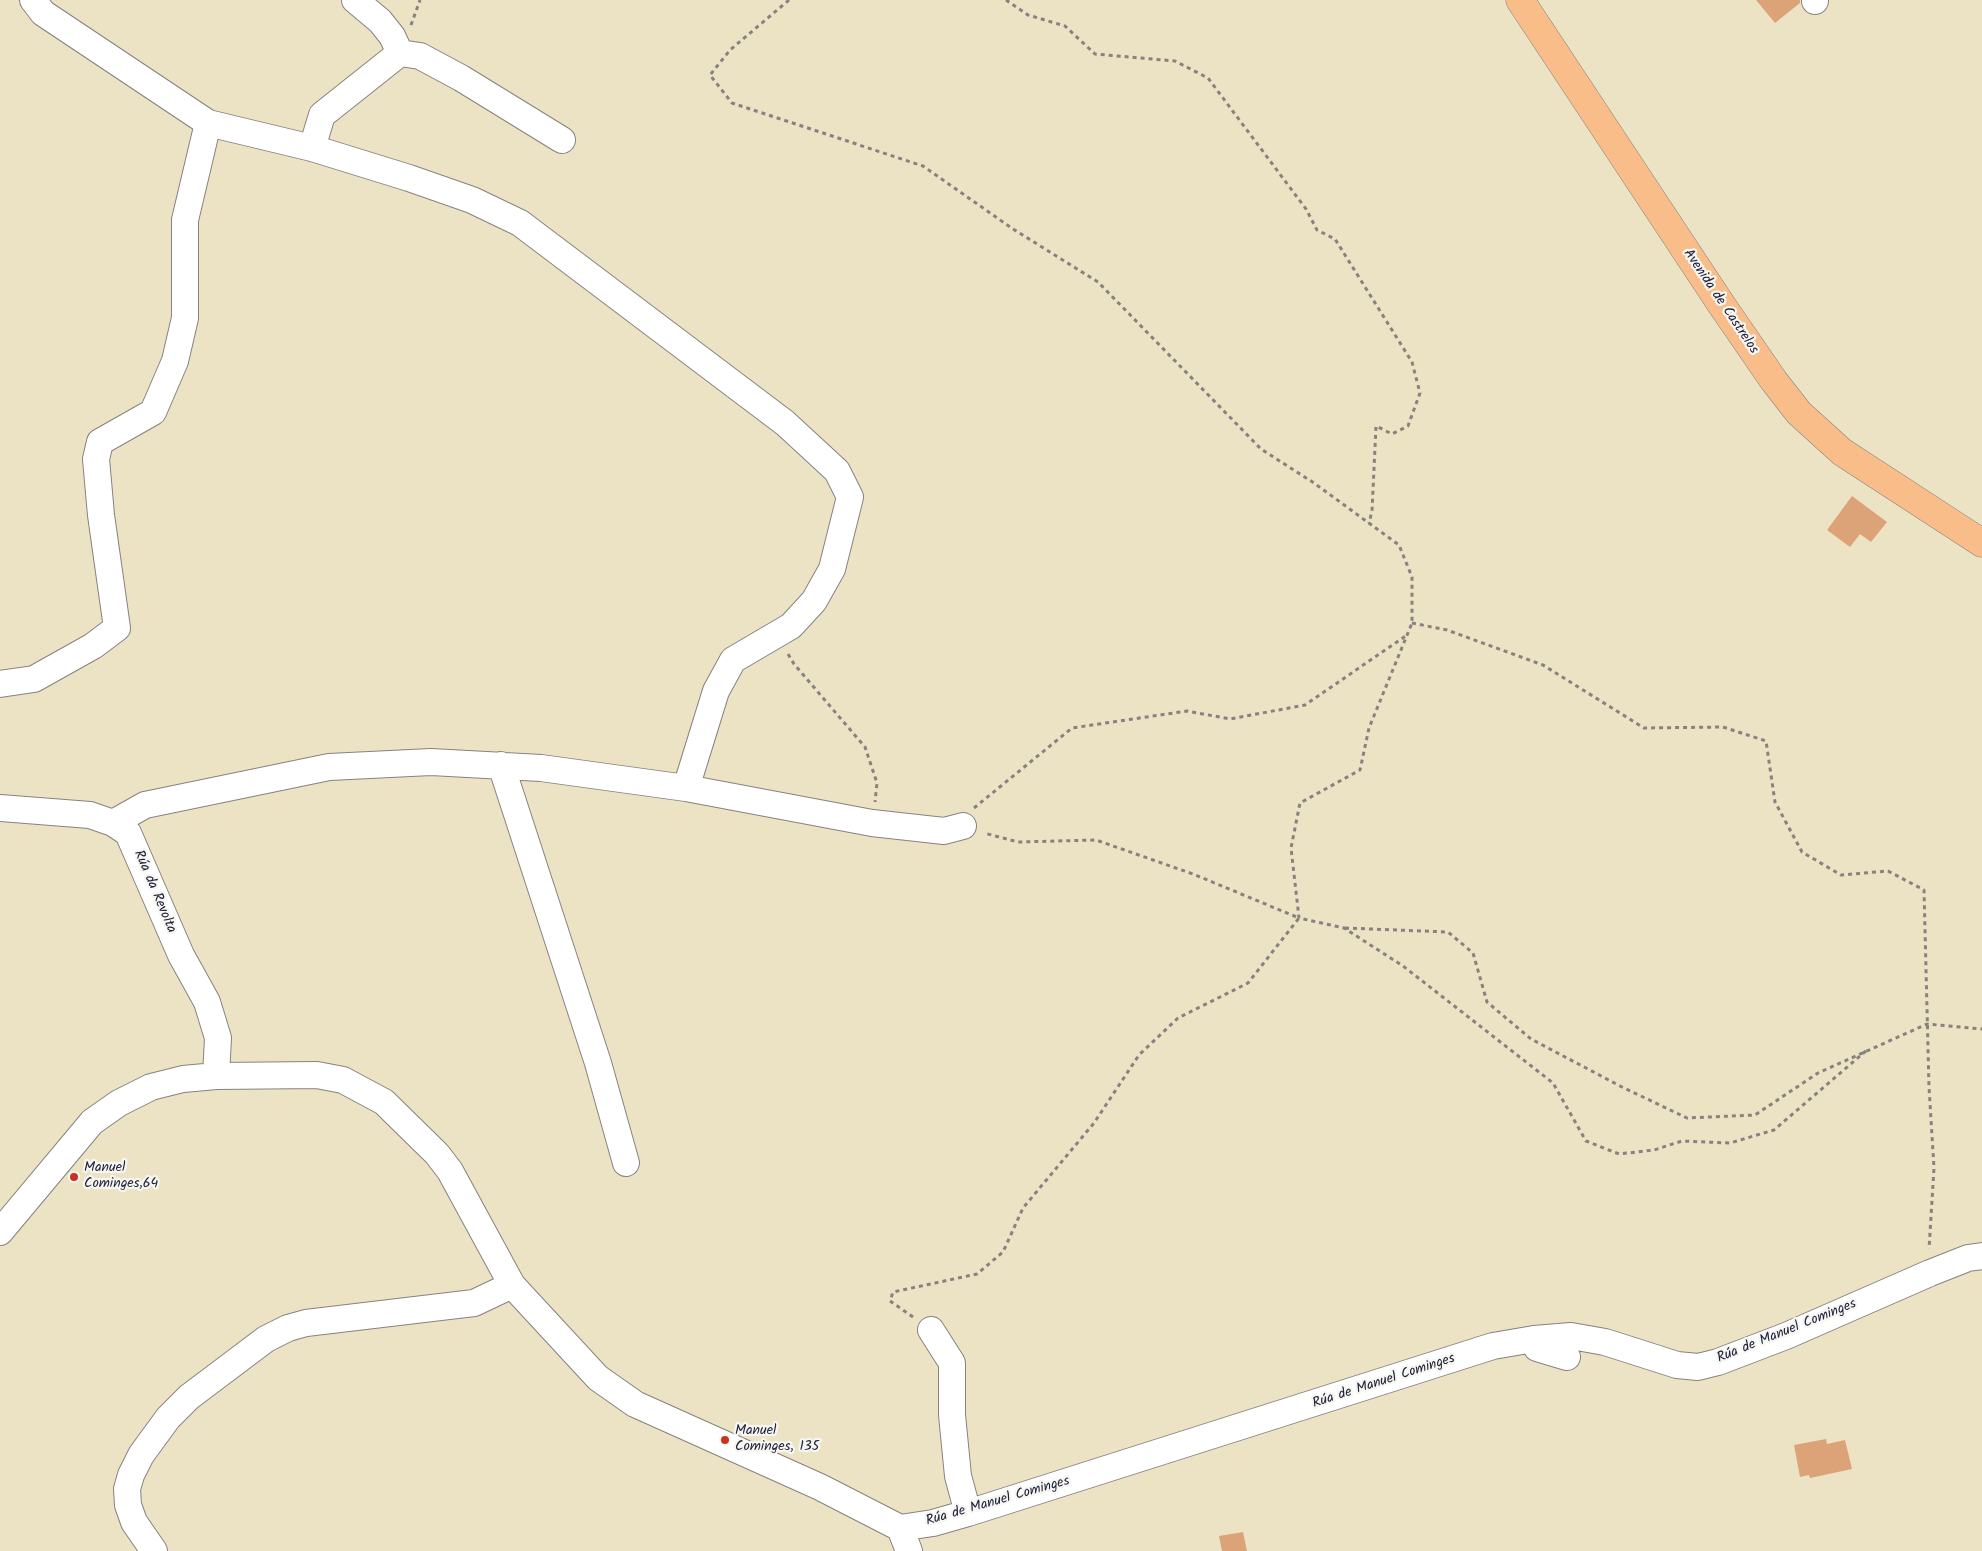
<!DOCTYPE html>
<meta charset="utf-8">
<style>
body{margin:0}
canvas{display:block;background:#ece3c5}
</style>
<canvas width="1982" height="1551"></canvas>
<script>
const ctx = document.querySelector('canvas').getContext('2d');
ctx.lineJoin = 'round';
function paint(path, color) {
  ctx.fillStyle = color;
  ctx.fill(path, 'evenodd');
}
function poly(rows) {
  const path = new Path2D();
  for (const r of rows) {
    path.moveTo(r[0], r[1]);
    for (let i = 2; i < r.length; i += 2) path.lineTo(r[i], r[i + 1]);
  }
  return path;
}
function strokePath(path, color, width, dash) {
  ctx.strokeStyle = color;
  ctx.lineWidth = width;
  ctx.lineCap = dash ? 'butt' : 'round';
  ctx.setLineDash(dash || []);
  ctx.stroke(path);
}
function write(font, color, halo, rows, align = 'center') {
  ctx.font = font + ' Kalam,sans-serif';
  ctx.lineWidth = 4.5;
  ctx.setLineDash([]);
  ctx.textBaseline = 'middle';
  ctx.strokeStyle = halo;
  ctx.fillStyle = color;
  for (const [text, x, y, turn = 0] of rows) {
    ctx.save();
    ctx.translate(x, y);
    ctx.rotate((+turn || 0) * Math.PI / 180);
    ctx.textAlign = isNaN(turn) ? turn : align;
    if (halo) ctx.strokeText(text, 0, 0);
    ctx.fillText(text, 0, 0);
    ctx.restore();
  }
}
const building = poly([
 [1756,0,1800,0,1800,3,1775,23],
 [1852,496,1887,522,1871,542,1860,534,1850,547,1827,530],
 [1826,1439,1827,1444,1845,1440,1852,1469,1810,1478,1809,1475,1800,1477,1794,1445],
 [1243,1532,1247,1551,1222,1551,1219,1536]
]);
const path = poly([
 [789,0,730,50,710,75,732,103,923,166,1013,229,1098,282,1261,449,1314,483,1399,545,1412,577,1412,623,1369,728,1360,770,1300,803,1291,848,1299,918,1344,928,1403,966,1553,1083,1586,1141,1619,1154,1654,1150,1682,1141,1730,1143,1774,1130,1867,1050],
 [1006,0,1028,15,1065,26,1095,54,1175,61,1208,78,1306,209,1317,230,1335,239,1412,362,1420,393,1408,426,1392,434,1376,426,1372,511,1369,523],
 [411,25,420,0],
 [1412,623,1447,630,1543,665,1644,728,1723,727,1766,741,1775,802,1802,852,1841,875,1888,871,1924,890,1929,1087,1934,1168,1929,1249],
 [788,654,794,664,865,747,877,783,875,802],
 [974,808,1072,728,1187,711,1230,719,1305,705,1407,635],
 [1345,928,1448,932,1473,953,1487,1002,1531,1039,1622,1087,1687,1118,1755,1115,1818,1073,1927,1024,1982,1029],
 [913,1317,890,1301,893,1292,977,1274,1003,1252,1023,1208,1094,1123,1139,1055,1178,1018,1248,983,1299,918,1193,874,1096,840,1018,842,984,833]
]);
const minor = poly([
 [33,0,43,13,208,123,312,148,409,178,472,200,520,223,785,423,837,471,850,497,832,569,814,601,791,626,733,660,716,691,686,788],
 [355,0,380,21,392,36,400,53],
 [1815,1,1815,0],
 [312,148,322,115,400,53,420,56,461,78,562,140],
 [0,684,34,679,93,646,117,628,101,515,96,459,100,442,153,412,175,361,185,318,185,220,208,123],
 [501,765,598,1063,626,1163],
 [0,808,90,815,113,823,128,833,181,955,207,1002,218,1038,216,1076],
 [113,823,145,805,329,767,431,762,541,768,686,788,872,823,944,831,963,826],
 [0,1232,92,1122,119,1103,151,1087,183,1079,216,1076,317,1075,343,1080,384,1102,437,1154,450,1171,512,1285,598,1378,635,1404,820,1487,900,1528,933,1523,968,1513,1493,1346,1534,1339,1571,1336,1605,1342,1677,1365,1698,1367,1718,1362,1786,1336,1930,1273,1968,1258,1982,1256],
 [931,1330,952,1363,952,1415,958,1476,968,1513],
 [1535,1339,1537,1348,1567,1357],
 [900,1528,909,1551],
 [154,1551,134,1522,128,1505,127,1489,131,1475,141,1455,168,1418,189,1397,266,1339,288,1328,306,1323,474,1303,512,1285]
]);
const major = poly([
 [1520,0,1721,304,1774,381,1799,413,1842,452,1982,543]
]);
const markers = [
 [74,1177,5,"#c8321e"],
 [725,1440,5,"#c8321e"]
];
const streetNames = [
 ["Avenida de Castrelos",1720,302,56],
 ["Rúa da Revolta",154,892,67],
 ["Rúa de Manuel Cominges",1787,1332,-22],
 ["Rúa de Manuel Cominges",1384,1382,-18],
 ["Rúa de Manuel Cominges",998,1502,-16]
];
const poiNames = [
 ["Manuel",84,1169],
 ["Cominges,64",84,1185],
 ["Manuel",735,1432],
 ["Cominges, 135",735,1448]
];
paint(building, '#dca278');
strokePath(minor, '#878280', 28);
strokePath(major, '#878280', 29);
strokePath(path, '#878280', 3, [4, 4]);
strokePath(minor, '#fff', 26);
strokePath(major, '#f8bd89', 28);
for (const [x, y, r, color] of markers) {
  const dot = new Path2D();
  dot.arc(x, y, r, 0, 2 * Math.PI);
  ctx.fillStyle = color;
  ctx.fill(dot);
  strokePath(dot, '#f6f6f2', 2);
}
write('14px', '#22223b', '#f6f6f2', streetNames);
write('14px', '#22223b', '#f6f6f2', poiNames, 'left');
</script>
